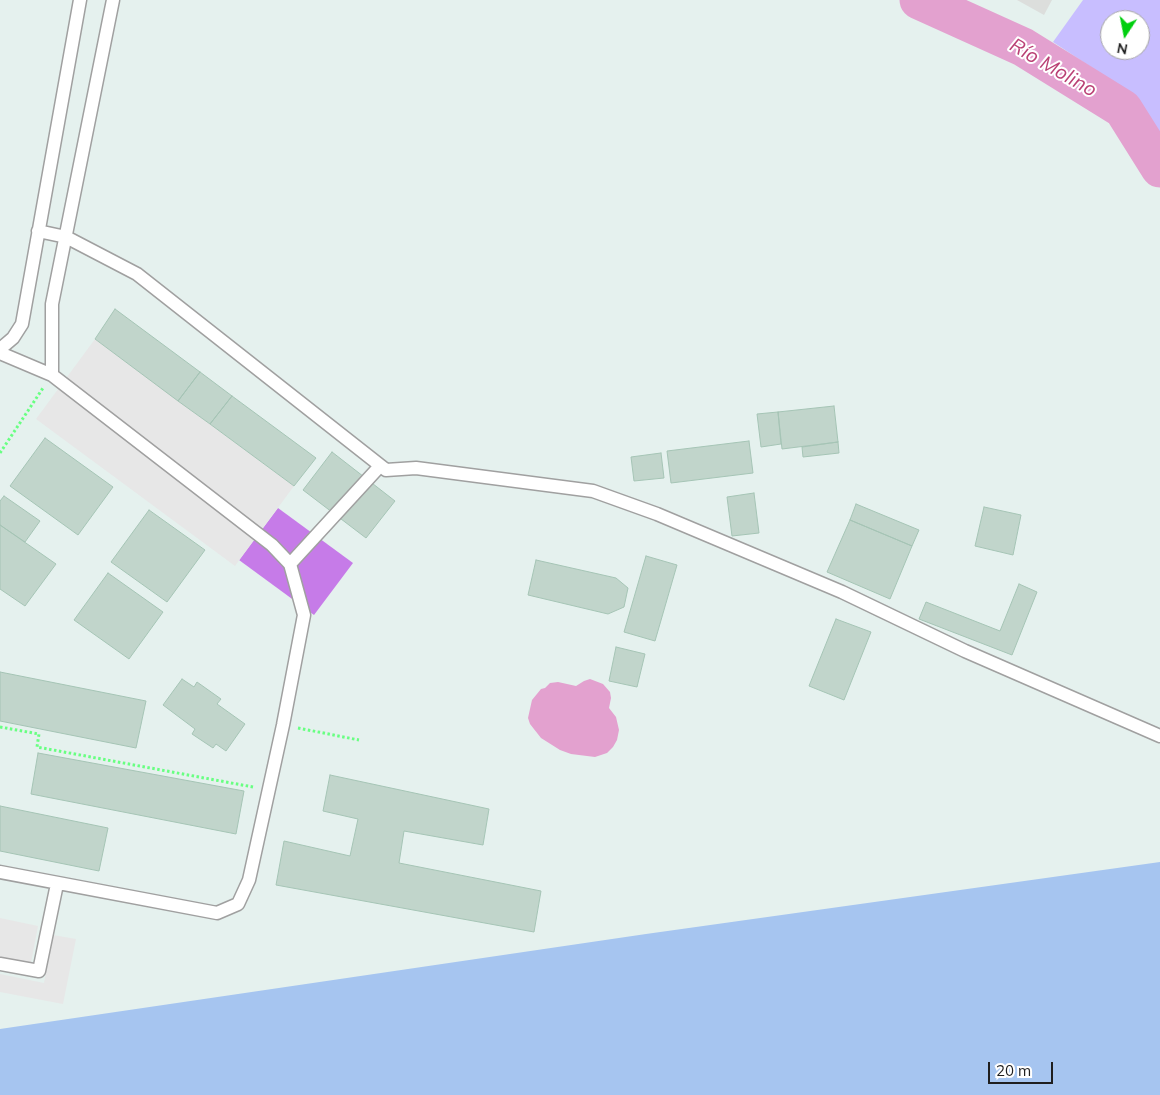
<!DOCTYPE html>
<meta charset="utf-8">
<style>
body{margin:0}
#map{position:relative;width:1160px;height:1095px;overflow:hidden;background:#e5f1ee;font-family:Mulish,sans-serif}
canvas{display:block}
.north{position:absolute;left:1100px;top:10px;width:50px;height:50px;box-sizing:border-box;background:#fff;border:1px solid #a5a5a5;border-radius:50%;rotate:191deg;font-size:14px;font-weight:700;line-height:20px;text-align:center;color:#1f1f1f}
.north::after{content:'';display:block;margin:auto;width:18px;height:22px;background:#00cf0f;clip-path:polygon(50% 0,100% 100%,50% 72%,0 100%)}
.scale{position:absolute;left:988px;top:1062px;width:65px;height:22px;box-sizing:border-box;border:2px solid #1f1f1f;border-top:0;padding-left:6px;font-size:15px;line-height:18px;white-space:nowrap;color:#1f1f1f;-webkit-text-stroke:4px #fff;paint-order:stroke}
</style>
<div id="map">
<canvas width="1160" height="1095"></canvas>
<div class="north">N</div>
<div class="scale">20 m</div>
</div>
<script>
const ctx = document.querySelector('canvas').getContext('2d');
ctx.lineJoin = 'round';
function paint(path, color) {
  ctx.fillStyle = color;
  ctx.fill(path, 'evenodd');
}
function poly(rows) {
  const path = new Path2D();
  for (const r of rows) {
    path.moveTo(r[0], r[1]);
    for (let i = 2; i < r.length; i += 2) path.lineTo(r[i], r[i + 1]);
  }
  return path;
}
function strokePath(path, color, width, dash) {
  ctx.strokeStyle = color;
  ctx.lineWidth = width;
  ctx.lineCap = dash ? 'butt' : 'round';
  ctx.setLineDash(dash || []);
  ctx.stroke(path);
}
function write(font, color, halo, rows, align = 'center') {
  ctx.font = font + ' Mulish,sans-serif';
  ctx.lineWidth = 4;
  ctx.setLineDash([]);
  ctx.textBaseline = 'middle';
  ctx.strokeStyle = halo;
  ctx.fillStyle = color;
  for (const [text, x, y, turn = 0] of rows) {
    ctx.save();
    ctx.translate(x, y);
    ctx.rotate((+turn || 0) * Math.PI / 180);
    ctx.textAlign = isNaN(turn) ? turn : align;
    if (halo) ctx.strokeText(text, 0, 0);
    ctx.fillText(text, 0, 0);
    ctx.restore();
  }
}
const residential = poly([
 [1017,0,1052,0,1044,15]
]);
const grass = poly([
 [1160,862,1160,1095,0,1095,0,1029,646,934]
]);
const park = poly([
 [1083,0,1160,0,1160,135,1135,96,1053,42],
 [1110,20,1140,20,1140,50,1110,50]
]);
const pitch = poly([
 [278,508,353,563,314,615,239,560]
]);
const parking = poly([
 [95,339,294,486,235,566,36,419],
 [0,918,38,926,31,963,0,958],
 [53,935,76,939,63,1004,0,992,0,974,44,983]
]);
const water = poly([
 [590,679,603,684,610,692,611,698,609,708,616,717,619,730,617,740,613,747,607,753,595,757,571,754,560,750,541,738,530,724,528,718,532,700,541,689,545,688,550,683,558,682,576,686,584,681]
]);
const river = poly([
 [919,0,1023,47,1123,109,1160,168]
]);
const building = poly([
 [115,309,200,372,178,401,95,339,115,309],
 [200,372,232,396,210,424,178,401,200,372],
 [232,396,316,458,294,486,210,424,232,396],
 [834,406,838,442,782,449,778,412,834,406],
 [778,412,781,444,761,447,757,414,778,412],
 [45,438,113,487,78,535,10,486,45,438],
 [749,441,753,473,671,483,667,451,749,441],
 [838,442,839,453,803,457,802,447,838,442],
 [332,452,395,501,366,538,303,490,332,452],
 [661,453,664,478,634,481,631,457,661,453],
 [754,493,759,533,732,536,727,497,754,493],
 [4,496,40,521,25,542,0,525,0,501,4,496],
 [856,504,919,530,912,546,850,520,856,504],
 [984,507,1021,515,1013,555,975,546,984,507],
 [149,510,205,550,167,602,111,562,149,510],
 [850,520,912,546,890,599,827,572,850,520],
 [0,525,56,564,25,606,0,589,0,525],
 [646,556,677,565,655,641,624,632,646,556],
 [536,560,616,578,628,588,624,607,608,614,528,595,536,560],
 [108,573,163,612,129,659,74,620,108,573],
 [1019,584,1037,592,1012,655,919,619,926,602,1000,631,1019,584],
 [836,619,871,632,844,700,809,686,836,619],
 [616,647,645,654,637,687,609,681,616,647],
 [0,672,146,701,136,748,0,721,0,672],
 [182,679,194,687,197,682,221,699,217,704,245,724,226,751,216,744,213,748,192,734,195,729,163,705,182,679],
 [38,753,244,791,236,834,31,794,38,753],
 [330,775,489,809,483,845,404,831,399,863,541,891,534,932,276,885,284,841,350,856,358,819,323,811,330,775],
 [0,806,108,828,99,871,0,851,0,806]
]);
const path = poly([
 [0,453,43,388],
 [0,727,39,734,37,747,253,787],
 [298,728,359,740]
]);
const service = poly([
 [38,231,66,237,137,274,386,470,416,468,593,491,657,514,842,592,965,651,1160,736],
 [0,349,13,338,22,324,80,0],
 [0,353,52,375,272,545,290,564,304,615,283,725,249,880,238,904,217,913,0,872],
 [52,375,52,304,113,0],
 [290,564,380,466],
 [0,964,39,971,57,884]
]);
const waterNames = [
 ["Río Molino",1053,68,30]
];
paint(residential, '#dcdedc');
paint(grass, '#a6c5f0');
paint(park, '#c8beff');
paint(pitch, '#c67be8');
paint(parking, '#e7e7e7');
paint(water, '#e3a1cf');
strokePath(river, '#e3a1cf', 39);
paint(building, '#c1d5cb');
strokePath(building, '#a5c4b5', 1);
strokePath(service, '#a0a0a0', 15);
strokePath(path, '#68ff82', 3, [2.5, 2.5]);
strokePath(service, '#fff', 12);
write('italic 20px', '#ba4175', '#fff', waterNames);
</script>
